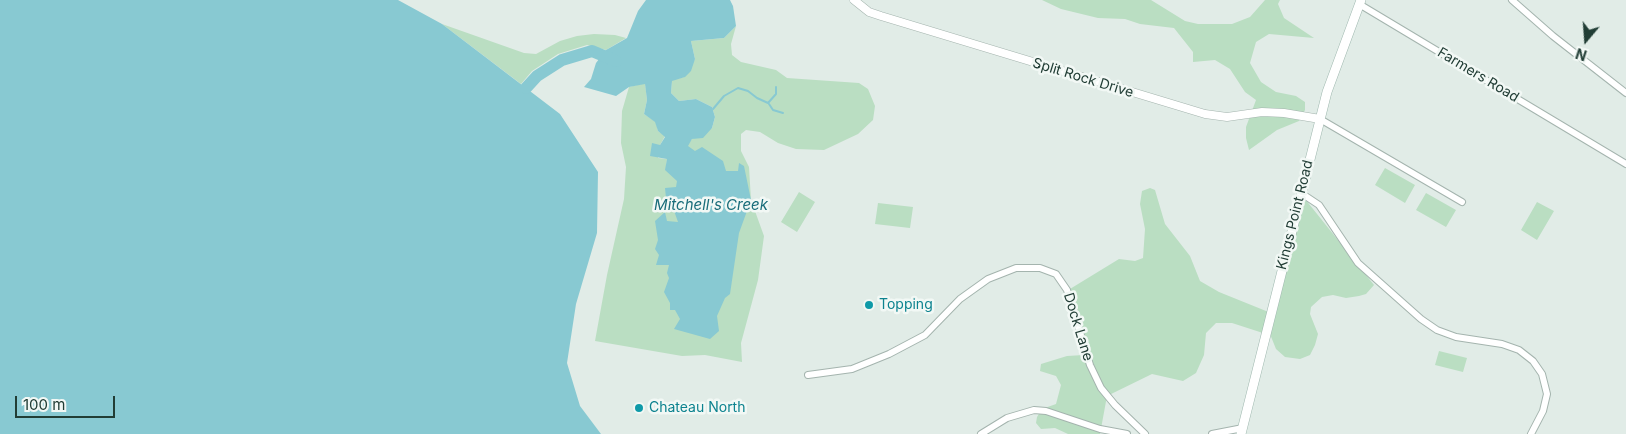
<!DOCTYPE html>
<style>
body{margin:0}
#map{position:relative;width:1626px;height:434px;overflow:hidden;background:#e1ece7;font-family:Inter,sans-serif}
canvas{display:block}
.north{position:absolute;left:1561px;top:15px;width:50px;height:50px;-webkit-text-stroke:4px #f2f8f5;paint-order:stroke;rotate:198deg;font-size:14px;font-weight:700;line-height:20px;text-align:center;color:#213d35}
.north::after{content:'';display:block;margin:auto;width:18px;height:22px;background:#213d35;clip-path:polygon(50% 0,100% 100%,50% 72%,0 100%)}
.scale{position:absolute;left:15px;top:396px;width:100px;height:22px;box-sizing:border-box;border:2px solid #213d35;border-top:0;padding-left:6px;font-size:15px;line-height:18px;white-space:nowrap;color:#213d35;-webkit-text-stroke:4px #f2f8f5;paint-order:stroke}
</style>
<div id="map">
<canvas width="1626" height="434"></canvas>
<div class="north">N</div>
<div class="scale">100 m</div>
</div>
<script>
const ctx = document.querySelector('canvas').getContext('2d');
ctx.lineJoin = 'round';
function paint(path, color) {
  ctx.fillStyle = color;
  ctx.fill(path, 'evenodd');
}
function poly(rows) {
  const path = new Path2D();
  for (const r of rows) {
    path.moveTo(r[0], r[1]);
    for (let i = 2; i < r.length; i += 2) path.lineTo(r[i], r[i + 1]);
  }
  return path;
}
function strokePath(path, color, width, dash) {
  ctx.strokeStyle = color;
  ctx.lineWidth = width;
  ctx.lineCap = dash ? 'butt' : 'round';
  ctx.setLineDash(dash || []);
  ctx.stroke(path);
}
function write(font, color, halo, rows, align = 'center') {
  ctx.font = font + ' Inter,sans-serif';
  ctx.lineWidth = 5;
  ctx.setLineDash([]);
  ctx.textBaseline = 'middle';
  ctx.strokeStyle = halo;
  ctx.fillStyle = color;
  for (const [text, x, y, turn = 0] of rows) {
    ctx.save();
    ctx.translate(x, y);
    ctx.rotate((+turn || 0) * Math.PI / 180);
    ctx.textAlign = isNaN(turn) ? turn : align;
    if (halo) ctx.strokeText(text, 0, 0);
    ctx.fillText(text, 0, 0);
    ctx.restore();
  }
}
const green = poly([
 [1042,0,1151,0,1185,21,1198,24,1232,24,1250,17,1265,0,1280,0,1278,4,1284,18,1314,38,1269,34,1256,42,1250,63,1261,82,1276,92,1296,96,1305,102,1305,110,1299,121,1277,130,1249,150,1246,138,1246,127,1256,100,1245,92,1230,69,1215,60,1193,62,1193,52,1174,28,1140,24,1125,19,1098,18,1061,9],
 [442,24,524,53,536,54,560,41,577,36,594,34,615,35,626,38,606,50,587,45,558,54,532,71,521,84],
 [736,26,731,44,732,55,741,62,776,70,787,78,859,83,868,89,875,106,873,120,858,134,824,150,796,149,778,143,760,132,746,130,741,134,741,151,749,167,751,200,764,236,758,280,741,343,742,362,705,355,682,356,595,341,607,275,624,199,626,167,621,143,622,111,629,87,645,83,647,100,644,114,656,122,658,131,665,136,660,145,658,158,667,159,666,169,692,139,712,128,715,117,712,107,696,99,679,101,671,93,672,80,684,77,695,59,691,41,724,38],
 [1385,168,1415,185,1405,203,1375,185],
 [1150,188,1155,190,1165,224,1190,256,1200,281,1219,292,1271,313,1266,334,1232,323,1216,323,1206,333,1204,355,1196,373,1183,381,1152,374,1107,396,1100,434,1068,434,1055,428,1041,429,1036,423,1037,417,1042,409,1056,404,1061,385,1056,376,1040,371,1041,364,1067,356,1084,355,1065,292,1119,259,1135,261,1143,258,1145,229,1140,204,1142,191],
 [799,192,815,202,797,232,781,222],
 [1426,193,1456,210,1446,227,1416,210],
 [1305,199,1374,285,1366,294,1359,296,1346,298,1333,295,1322,297,1311,307,1310,314,1318,334,1315,345,1310,355,1300,359,1285,357,1276,349,1270,334],
 [1537,202,1554,211,1537,240,1521,230],
 [878,203,913,207,910,228,875,224],
 [1439,351,1467,358,1463,372,1435,365]
]);
const water = poly([
 [0,0,398,0,442,24,560,114,598,172,597,233,576,304,567,363,580,406,601,434,0,434],
 [646,0,730,0,733,6,736,26,724,38,691,41,695,59,691,71,685,77,672,81,671,93,679,101,696,99,712,107,715,117,712,128,703,138,692,139,688,146,695,151,702,147,723,161,726,171,738,171,739,163,744,166,751,200,739,233,730,294,725,298,717,316,719,331,710,339,674,329,680,319,675,310,670,310,670,303,664,292,669,278,667,273,669,265,656,265,659,255,655,249,658,240,655,221,665,212,667,221,678,222,672,205,666,198,665,188,676,187,677,181,665,170,667,159,650,156,652,143,660,145,665,137,658,131,655,122,644,114,647,100,645,84,629,87,616,96,584,87,591,79,596,63,606,50,627,38,638,11]
]);
const stream = poly([
 [769,104,773,110,783,113],
 [713,109,724,96,738,88,748,91,757,98,768,103,776,94,776,87]
]);
const river = poly([
 [526,88,537,76,562,60,592,51,616,61]
]);
const minor = poly([
 [1512,0,1553,36,1626,93],
 [1359,4,1626,164],
 [1320,119,1462,202],
 [1301,193,1319,205,1358,263,1421,319,1437,330,1456,337,1502,344,1519,350,1533,361,1542,374,1547,394,1543,411,1531,434],
 [808,375,852,369,889,354,925,335,960,299,988,279,1016,268,1040,268,1056,274,1067,290,1090,365,1101,388,1115,405,1145,434],
 [981,434,1007,418,1034,410,1046,411,1100,429,1127,434],
 [1212,434,1243,428]
]);
const tertiary = poly([
 [854,0,869,12,881,16,1205,114,1227,117,1262,112,1284,113,1320,119]
]);
const secondary = poly([
 [1241,434,1327,92,1361,0]
]);
const markers = [
 [869,305,5,"#0f9aa8"],
 [639,408,5,"#0f9aa8"]
];
const streetNames = [
 ["Farmers Road",1478,75,31],
 ["Split Rock Drive",1083,78,17],
 ["Kings Point Road",1295,215,-76],
 ["Dock Lane",1078,327,73]
];
const cultureNames = [
 ["Topping",879,305],
 ["Chateau North",649,408]
];
const waterNames = [
 ["Mitchell's Creek",711,205]
];
paint(green, '#badec2');
paint(water, '#88c9d2');
strokePath(stream, '#88c9d2', 2);
strokePath(river, '#88c9d2', 12);
strokePath(minor, '#a4b4ae', 8);
strokePath(tertiary, '#a4b4ae', 9);
strokePath(secondary, '#9fb8af', 10);
strokePath(minor, '#fff', 6);
strokePath(tertiary, '#fff', 8);
strokePath(secondary, '#fff', 9);
for (const [x, y, r, color] of markers) {
  const dot = new Path2D();
  dot.arc(x, y, r, 0, 2 * Math.PI);
  ctx.fillStyle = color;
  ctx.fill(dot);
  strokePath(dot, '#f2f8f5', 2);
}
write('14px', '#213d35', '#f2f8f5', streetNames);
write('14px', '#0d838f', '#f2f8f5', cultureNames, 'left');
write('italic 15px', '#1a6d7a', '#f2f8f5', waterNames);
</script>
